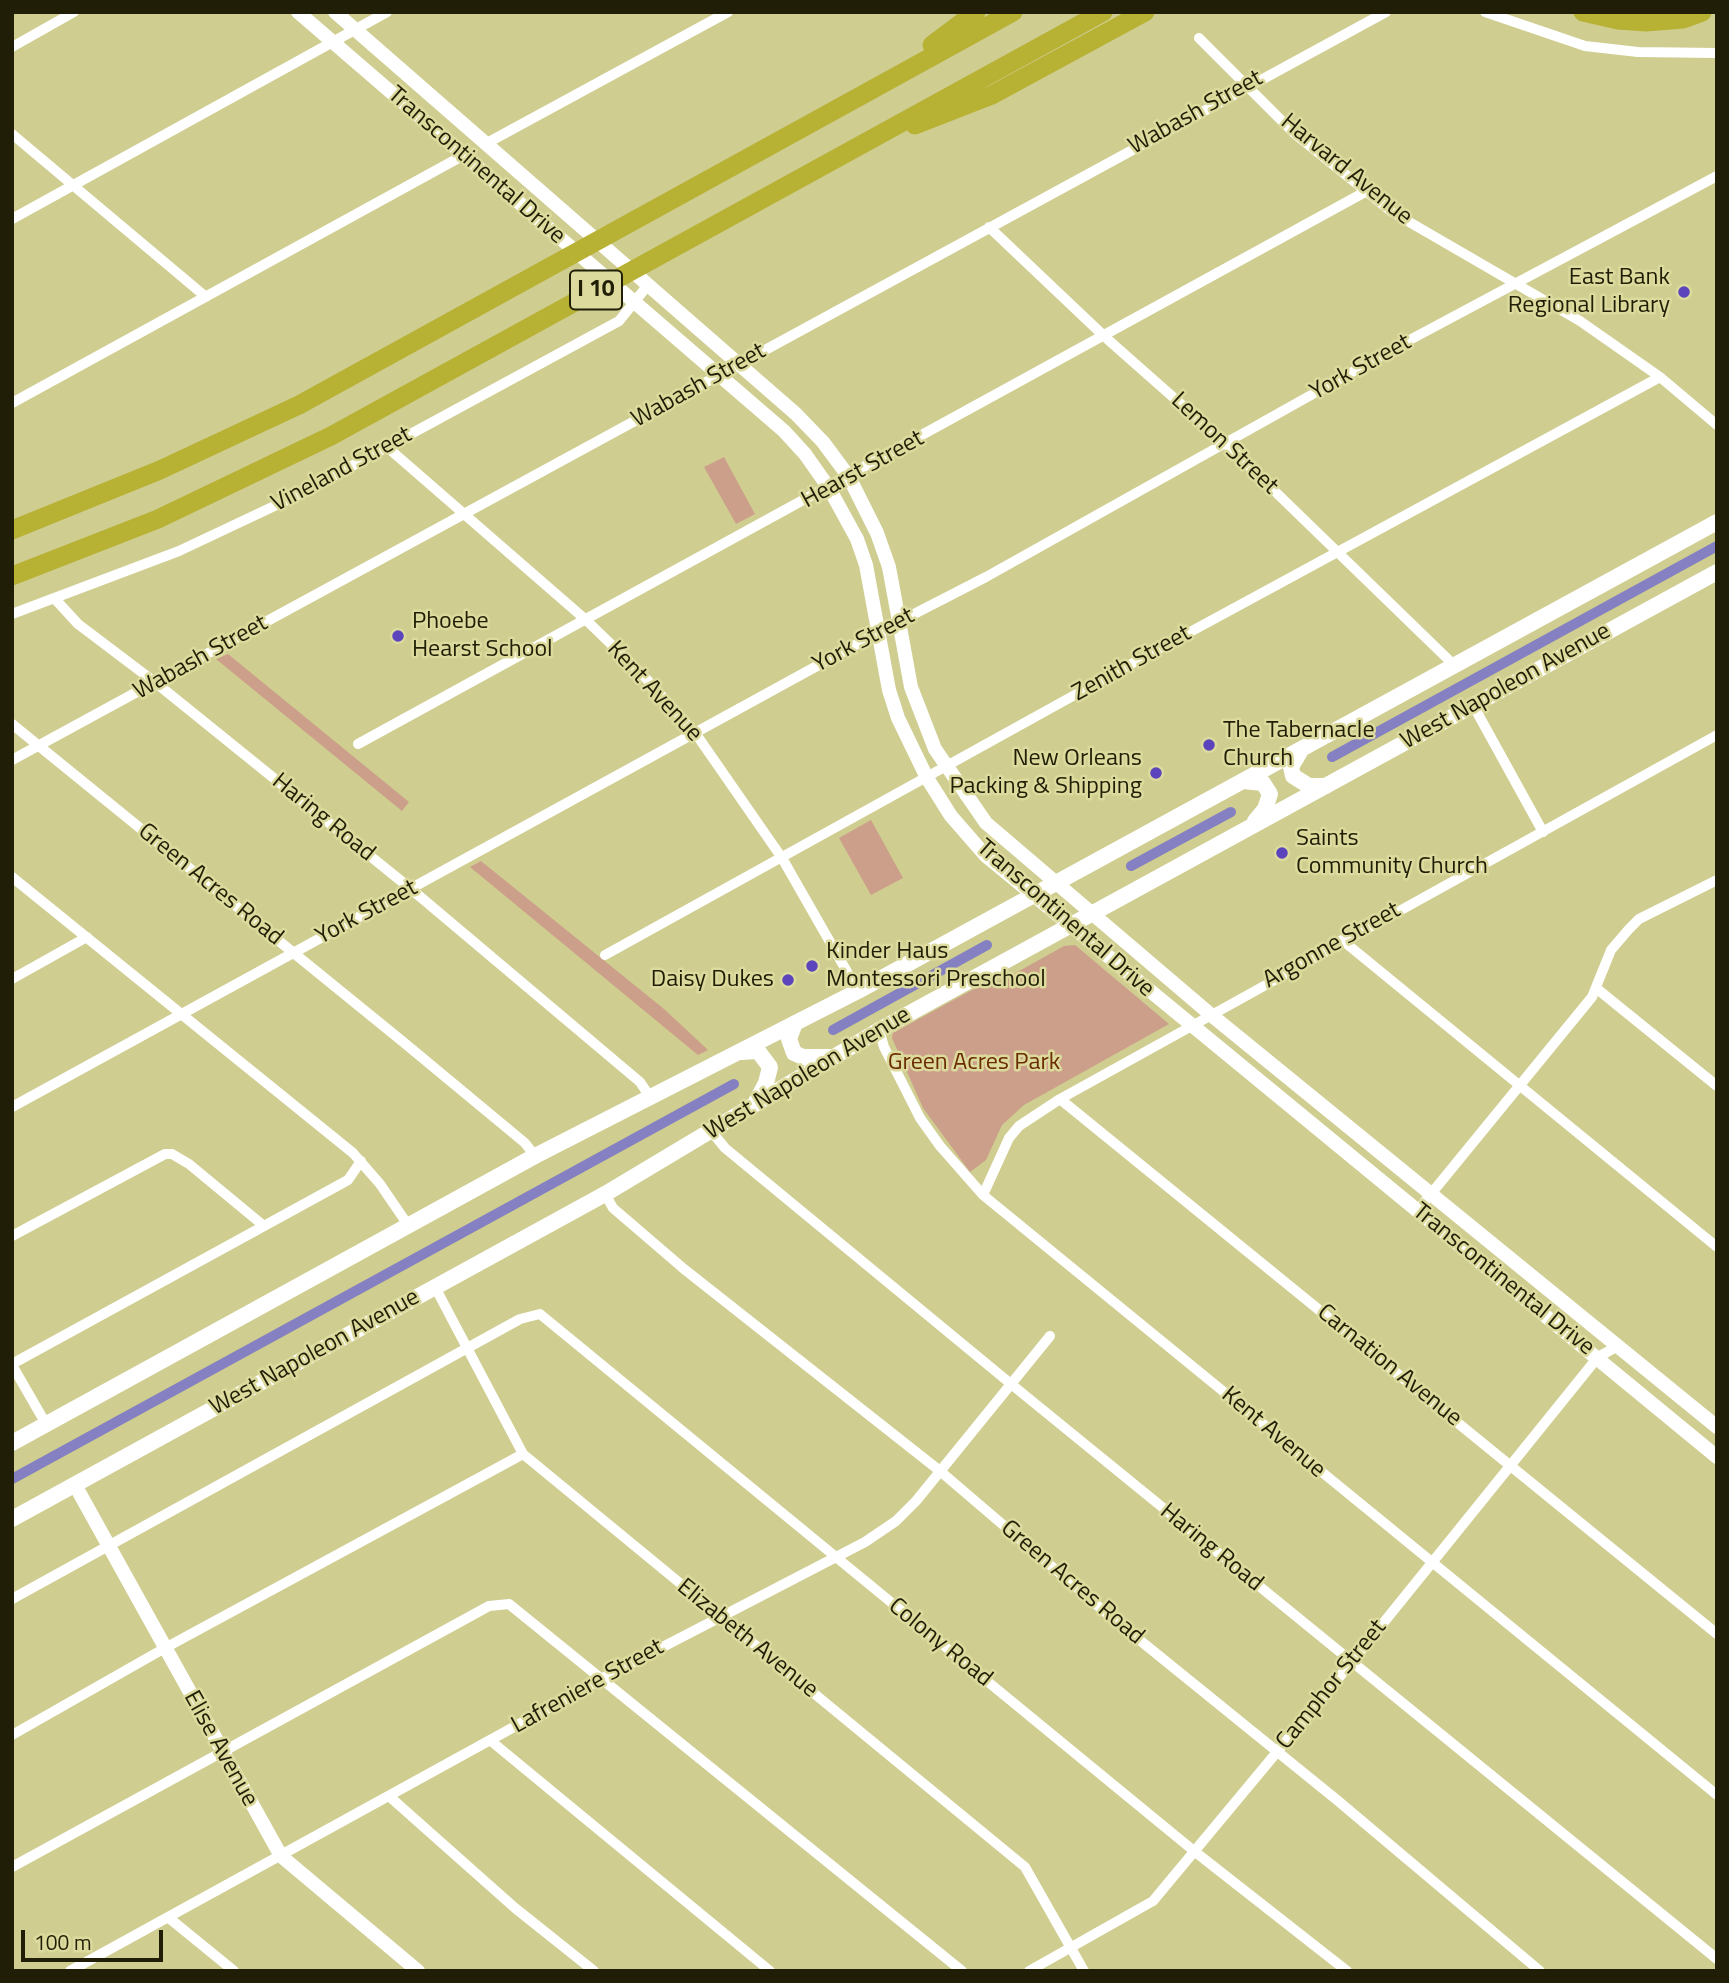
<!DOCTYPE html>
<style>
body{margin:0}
#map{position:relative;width:1729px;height:1983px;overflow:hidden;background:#cfcd90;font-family:"Titillium Web",sans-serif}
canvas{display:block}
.frame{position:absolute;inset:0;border:14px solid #201e06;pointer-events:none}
.scale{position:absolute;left:21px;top:1930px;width:142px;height:32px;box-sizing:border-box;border:4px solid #201e06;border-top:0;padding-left:9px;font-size:21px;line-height:24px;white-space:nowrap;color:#201e06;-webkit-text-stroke:5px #dcda9c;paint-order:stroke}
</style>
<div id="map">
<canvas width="1729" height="1983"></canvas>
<div class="frame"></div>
<div class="scale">100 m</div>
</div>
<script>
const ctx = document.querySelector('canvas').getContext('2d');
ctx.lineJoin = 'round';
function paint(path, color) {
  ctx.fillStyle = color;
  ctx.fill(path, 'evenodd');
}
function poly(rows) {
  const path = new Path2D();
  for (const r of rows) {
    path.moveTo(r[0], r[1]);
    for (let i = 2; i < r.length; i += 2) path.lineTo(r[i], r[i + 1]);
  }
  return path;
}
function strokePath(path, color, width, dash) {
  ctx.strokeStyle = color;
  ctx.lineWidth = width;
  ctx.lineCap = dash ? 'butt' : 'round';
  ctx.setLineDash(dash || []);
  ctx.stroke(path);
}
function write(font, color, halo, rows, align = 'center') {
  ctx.font = font + ' "Titillium Web",sans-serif';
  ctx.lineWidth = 5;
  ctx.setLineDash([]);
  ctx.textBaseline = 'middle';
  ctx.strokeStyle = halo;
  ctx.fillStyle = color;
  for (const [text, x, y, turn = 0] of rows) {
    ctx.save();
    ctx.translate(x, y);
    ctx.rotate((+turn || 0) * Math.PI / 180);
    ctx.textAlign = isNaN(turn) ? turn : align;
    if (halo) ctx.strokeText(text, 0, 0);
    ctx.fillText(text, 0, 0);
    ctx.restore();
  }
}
const green = poly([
 [724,457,755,514,736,524,704,467],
 [228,654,409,802,402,811,216,659],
 [871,820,903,878,871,895,839,838],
 [481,861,664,1009,708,1050,698,1055,470,867],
 [1075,945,1169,1024,1024,1105,1002,1125,986,1160,970,1172,923,1108,892,1038,893,1033,972,990,1003,980,1064,946]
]);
const canal = poly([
 [1332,757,1717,546],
 [1131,866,1231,812],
 [833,1030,987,945],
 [12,1479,734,1084]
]);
const minor = poly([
 [1485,12,1585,46,1638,52,1717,53],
 [1199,38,1294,133,1392,212,1580,321,1660,377,1717,425],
 [12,47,74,12],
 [12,134,206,297],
 [487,143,728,12],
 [12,219,387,12],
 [989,227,1105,337,1225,443,1455,666],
 [12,403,464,155],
 [387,447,586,620,642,674,696,734,782,858,858,991],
 [55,599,78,624,156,683,411,889,640,1082,650,1097],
 [12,614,179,551,302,493,619,321,648,285],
 [1473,705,1543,832],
 [12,724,402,1041,525,1143,535,1156],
 [358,744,1365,192],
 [12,760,1386,12],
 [12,877,353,1153,380,1184,408,1225],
 [1342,940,1717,1247],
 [605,955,1109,676,1660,377],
 [12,979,87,937],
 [1596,988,1717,1086],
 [879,1030,884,1047,920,1118,940,1146,983,1195,1717,1795],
 [1060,1099,1717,1634],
 [12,1107,879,632,986,577,1404,343,1717,176],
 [711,1131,725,1148,1011,1384,1717,1959],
 [605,1194,613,1208,684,1269,940,1471,1105,1612,1337,1800,1540,1971],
 [983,1195,1009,1138,1019,1126,1060,1099,1717,735],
 [1417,1211,1592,997,1611,950,1629,929,1639,919,1717,880],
 [12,1236,165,1154,172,1154,189,1164,264,1226],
 [435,1287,523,1454,1025,1867,1084,1971],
 [12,1364,348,1180,361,1161],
 [12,1365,46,1424],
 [12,1599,520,1319,540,1314,1194,1851,1347,1971],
 [12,1735,165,1648,523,1454],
 [491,1741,770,1971],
 [390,1797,515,1908,594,1971],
 [12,1867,489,1606,509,1604,962,1971],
 [169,1918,234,1971],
 [70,1971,603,1678,865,1542,896,1521,916,1501,1050,1336],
 [1029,1971,1153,1901,1351,1663,1598,1357,1618,1346]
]);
const tertiary = poly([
 [298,12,784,431,805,454,829,488,857,539,866,565,889,690,898,718,927,778,951,816,985,855,1717,1457],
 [335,12,796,414,823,442,849,477,877,533,889,567,911,687,935,749,986,823,1210,1014,1717,1427],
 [75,1485,281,1856,418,1971]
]);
const secondary = poly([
 [1300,752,1291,767,1293,776,1309,786,1326,786],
 [1243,781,1263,783,1270,794,1265,809,1255,821],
 [795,1023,789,1039,794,1053,803,1057,831,1057],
 [741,1052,758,1051,770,1067,766,1083,756,1102],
 [12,1443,535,1156,858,991,1717,522],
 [12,1519,605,1194,879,1030,1717,572]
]);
const motorway = poly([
 [1583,12,1618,20,1646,22,1683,19,1702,12],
 [932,45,976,12],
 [915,125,992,95,1145,12],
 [12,530,160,470,299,405,1013,12],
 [12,576,158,519,331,436,1103,12]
]);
const markers = [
 [1684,292,7,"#5b44bc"],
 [398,636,7,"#5b44bc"],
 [1209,745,7,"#5b44bc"],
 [1156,773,7,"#5b44bc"],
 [1282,853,7,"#5b44bc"],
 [812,966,7,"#5b44bc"],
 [788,980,7,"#5b44bc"]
];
const shields = [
 [596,290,52]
];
const shieldNames = [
 ["I 10",596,290]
];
const streetNames = [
 ["Wabash Street",1196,113,-29],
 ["Transcontinental Drive",476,166,41],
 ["Harvard Avenue",1346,170,39],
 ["York Street",1361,368,-29],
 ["Wabash Street",699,386,-29],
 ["Lemon Street",1224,444,43],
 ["Vineland Street",342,470,-28],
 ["Hearst Street",863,470,-29],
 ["York Street",864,641,-28],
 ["Wabash Street",201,658,-29],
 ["Zenith Street",1132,664,-29],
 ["West Napoleon Avenue",1506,687,-29],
 ["Kent Avenue",654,692,47],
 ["Haring Road",323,818,39],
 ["Green Acres Road",210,885,39],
 ["York Street",367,913,-28],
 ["Transcontinental Drive",1065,919,41],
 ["Argonne Street",1332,946,-29],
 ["West Napoleon Avenue",808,1074,-31],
 ["Transcontinental Drive",1503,1280,39],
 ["West Napoleon Avenue",315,1353,-29],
 ["Carnation Avenue",1389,1366,39],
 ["Kent Avenue",1273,1433,40],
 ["Haring Road",1211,1548,39],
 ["Green Acres Road",1072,1583,40],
 ["Elizabeth Avenue",747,1639,39],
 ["Colony Road",940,1643,39],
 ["Camphor Street",1332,1685,-51],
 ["Lafreniere Street",588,1687,-29],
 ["Elise Avenue",220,1749,61]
];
const poiNames = [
 ["East Bank",1670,278,"right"],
 ["Regional Library",1670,306,"right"],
 ["Phoebe",412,622],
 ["Hearst School",412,650],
 ["The Tabernacle",1223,731],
 ["Church",1223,759],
 ["New Orleans",1142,759,"right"],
 ["Packing & Shipping",1142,787,"right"],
 ["Saints",1296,839],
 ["Community Church",1296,867],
 ["Kinder Haus",826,952],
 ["Montessori Preschool",826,980],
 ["Daisy Dukes",774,980,"right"]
];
const parkNames = [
 ["Green Acres Park",974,1063]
];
paint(green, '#cc9f8a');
strokePath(canal, '#8480c1', 10);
strokePath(minor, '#fff', 10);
strokePath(tertiary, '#fff', 14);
strokePath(secondary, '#fff', 16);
strokePath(motorway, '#b7b134', 19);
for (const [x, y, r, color] of markers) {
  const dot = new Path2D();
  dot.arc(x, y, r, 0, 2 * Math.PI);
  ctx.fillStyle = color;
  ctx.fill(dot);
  strokePath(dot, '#dcda9c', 2.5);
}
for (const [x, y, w] of shields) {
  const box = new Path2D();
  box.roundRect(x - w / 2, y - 19.5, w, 39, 5);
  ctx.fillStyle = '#dcda9c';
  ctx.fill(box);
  strokePath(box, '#201e06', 2);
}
write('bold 23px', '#201e06', null, shieldNames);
write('24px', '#201e06', '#dcda9c', streetNames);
write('24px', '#201e06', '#dcda9c', poiNames, 'left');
write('24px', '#6b2c03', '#dcda9c', parkNames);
</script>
